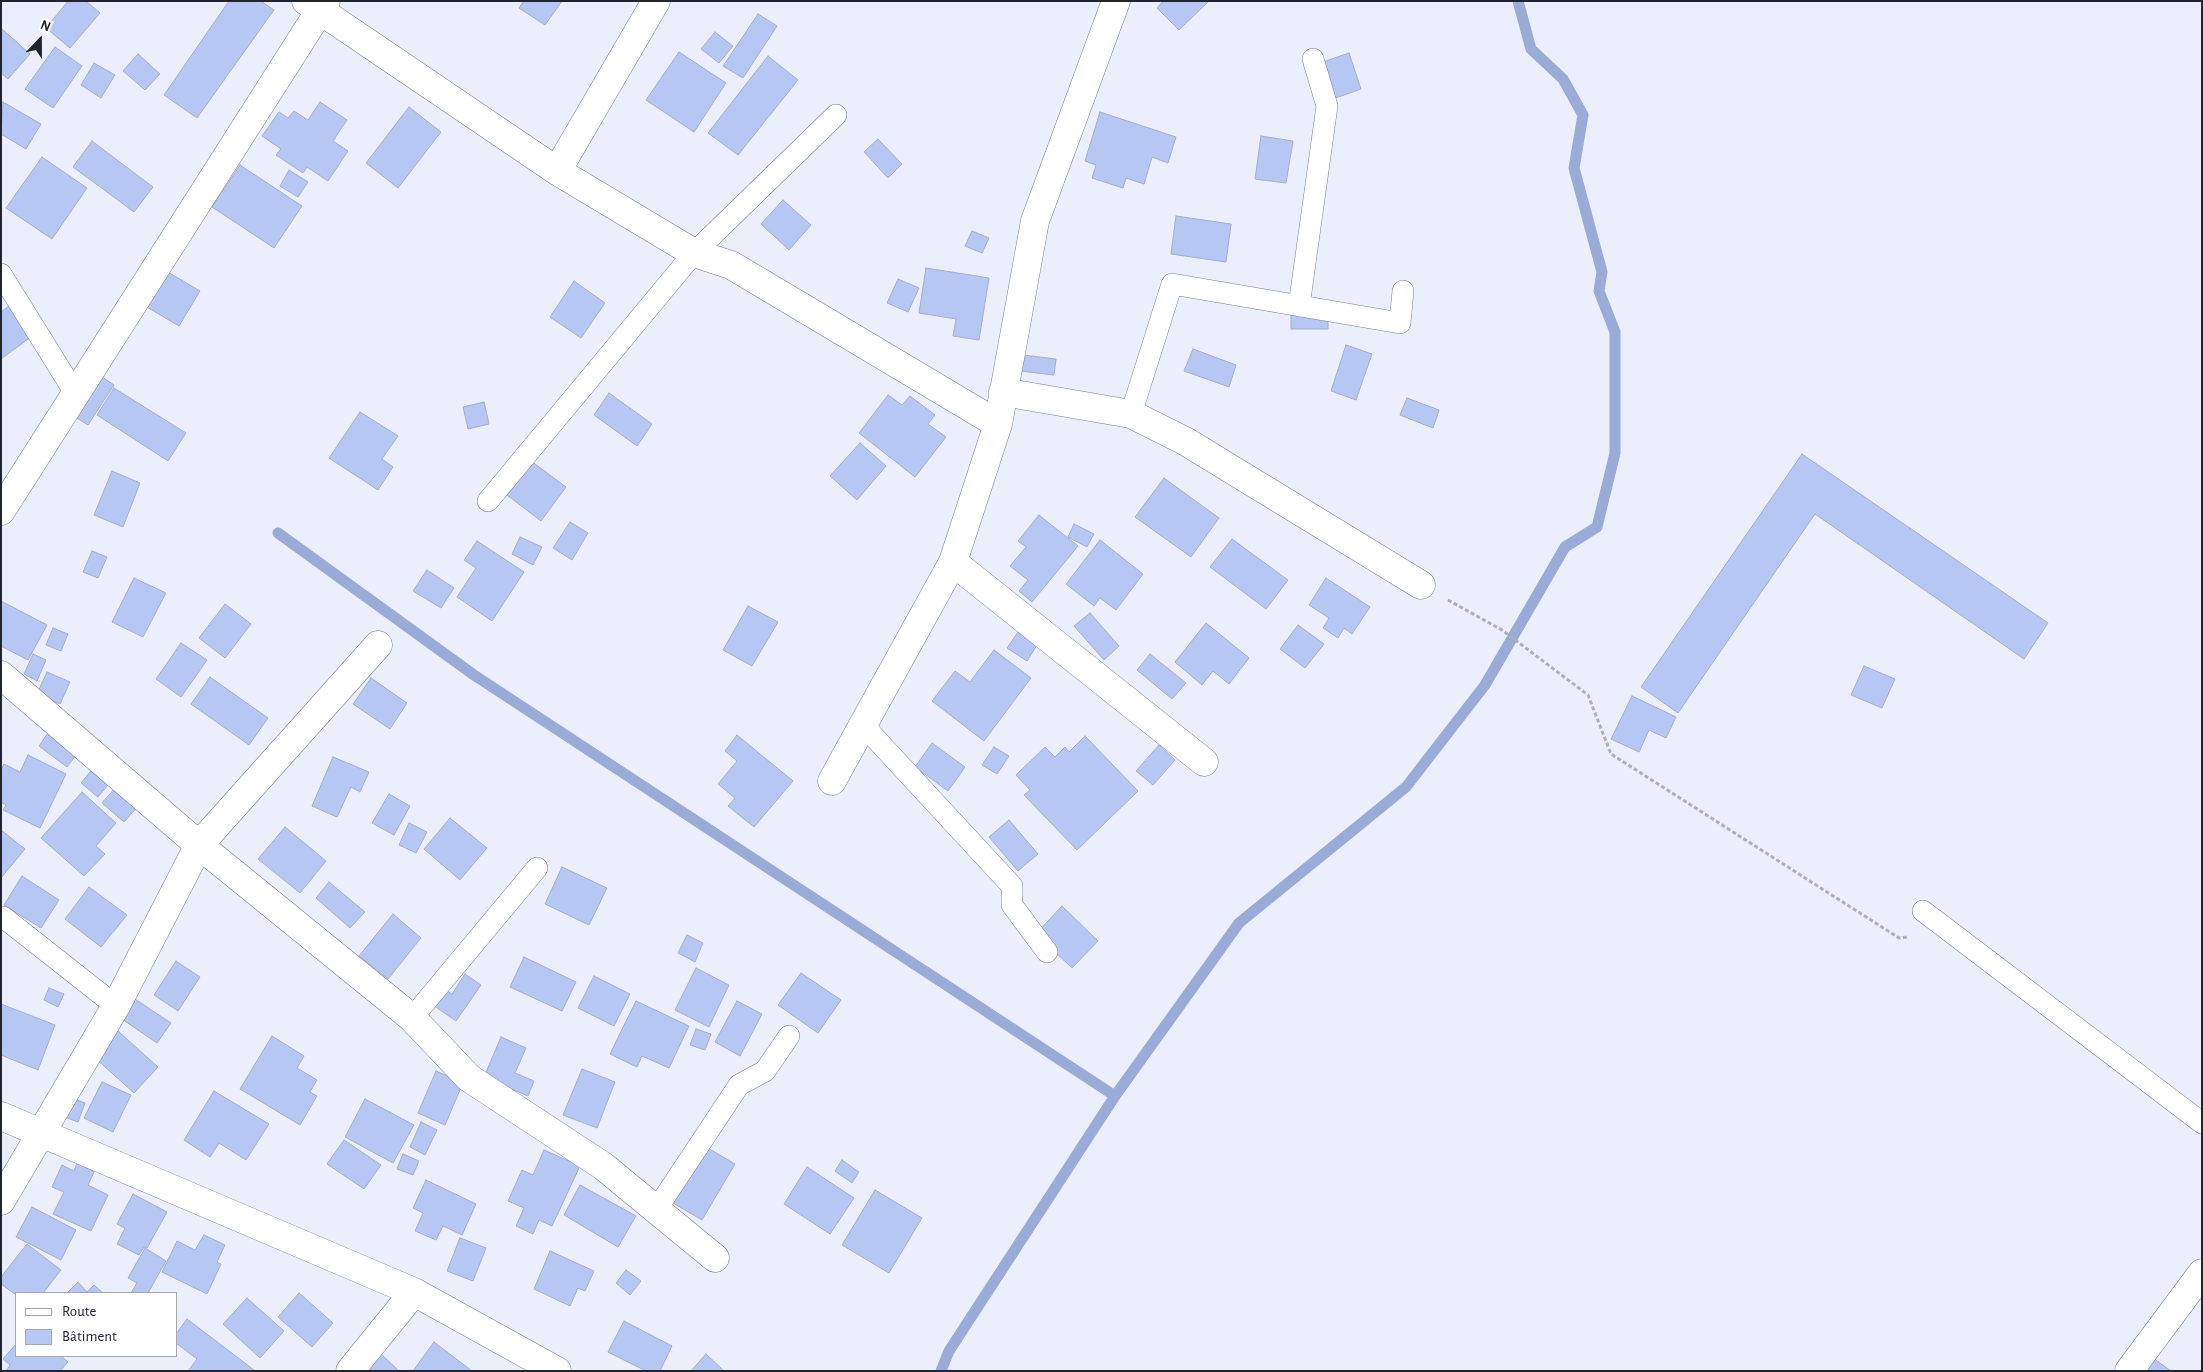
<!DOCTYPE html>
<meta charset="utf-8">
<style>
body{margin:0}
#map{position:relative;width:2203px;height:1372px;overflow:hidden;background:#ebeffb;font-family:"Alegreya Sans",sans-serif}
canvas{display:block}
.frame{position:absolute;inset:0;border:2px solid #20242f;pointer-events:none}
.legend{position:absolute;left:15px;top:1292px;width:162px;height:65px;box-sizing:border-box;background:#fff;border:1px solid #a6a7ac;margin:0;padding:6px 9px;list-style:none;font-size:15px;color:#20242f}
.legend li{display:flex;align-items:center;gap:10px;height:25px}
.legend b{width:25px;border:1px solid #a6a7ac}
.north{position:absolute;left:15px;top:15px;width:50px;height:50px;-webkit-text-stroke:4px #fff;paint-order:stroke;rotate:22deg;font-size:14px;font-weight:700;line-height:20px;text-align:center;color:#20242f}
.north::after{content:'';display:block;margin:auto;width:18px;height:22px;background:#20242f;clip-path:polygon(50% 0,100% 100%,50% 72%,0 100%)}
</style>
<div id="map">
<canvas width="2203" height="1372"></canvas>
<div class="frame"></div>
<ul class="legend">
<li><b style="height:6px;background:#fff"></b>Route</li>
<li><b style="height:14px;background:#b6c7f4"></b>Bâtiment</li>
</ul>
<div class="north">N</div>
</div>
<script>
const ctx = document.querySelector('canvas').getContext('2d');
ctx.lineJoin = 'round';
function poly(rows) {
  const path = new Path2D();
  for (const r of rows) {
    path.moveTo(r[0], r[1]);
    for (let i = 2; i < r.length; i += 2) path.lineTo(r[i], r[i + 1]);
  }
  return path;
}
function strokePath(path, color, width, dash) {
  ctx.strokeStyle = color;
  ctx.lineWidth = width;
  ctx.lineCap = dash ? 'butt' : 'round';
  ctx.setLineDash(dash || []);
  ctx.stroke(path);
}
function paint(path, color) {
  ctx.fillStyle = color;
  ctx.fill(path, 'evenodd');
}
const stream = poly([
 [278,533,474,675,1115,1096],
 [941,1371,949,1351,1115,1096,1239,923,1406,787,1485,685,1565,547,1597,527,1615,453,1615,332,1599,291,1602,272,1574,168,1583,115,1563,79,1531,49,1518,1]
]);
const building = poly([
 [68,1,86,1,100,13,70,48,46,28,68,1],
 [229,1,261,1,274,10,197,118,164,95,229,1],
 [524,1,562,1,545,25,519,8,524,1],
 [1163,1,1209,1,1179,30,1157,8,1163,1],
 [758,14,777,26,743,78,723,66,758,14],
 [1,28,30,54,8,79,1,73,1,28],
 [715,32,733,46,719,63,701,49,715,32],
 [55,47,82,66,53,108,25,89,55,47],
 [679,52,726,83,694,132,646,100,679,52],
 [1349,53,1361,89,1330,100,1317,64,1349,53],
 [138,54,160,74,145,90,123,71,138,54],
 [768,56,798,80,738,155,708,133,768,56],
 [94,63,115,75,101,98,81,85,94,63],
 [3,102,41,124,26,149,1,134,3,102],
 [320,102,347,120,333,141,348,151,328,181,307,167,303,173,276,155,281,149,262,136,279,112,288,118,294,111,308,120,320,102],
 [409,107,441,132,398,188,366,163,409,107],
 [1100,112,1176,137,1168,163,1152,157,1144,184,1126,178,1123,188,1092,178,1096,165,1085,161,1100,112],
 [1261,136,1293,141,1286,183,1255,179,1261,136],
 [878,139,902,164,888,178,864,152,878,139],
 [92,141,153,187,134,212,73,167,92,141],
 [42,157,87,188,52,239,6,208,42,157],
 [240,165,302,206,274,248,212,207,240,165],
 [289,170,308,182,298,197,280,186,289,170],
 [783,200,811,225,789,250,761,224,783,200],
 [1176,216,1231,224,1226,262,1171,254,1176,216],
 [972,231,989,238,982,253,965,246,972,231],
 [156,265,200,291,179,326,135,300,156,265],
 [926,268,989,278,979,340,953,336,956,319,919,313,926,268],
 [898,279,919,288,908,312,887,303,898,279],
 [574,281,605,303,581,338,550,317,574,281],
 [9,306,31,337,1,359,1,312,9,306],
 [1291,307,1328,308,1328,329,1291,329,1291,307],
 [1346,345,1372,354,1356,400,1331,391,1346,345],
 [1193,349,1236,365,1229,387,1184,371,1193,349],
 [1014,354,1056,359,1054,375,1012,370,1014,354],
 [95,372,114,385,88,425,69,413,95,372],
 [114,388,186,433,168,461,97,415,114,388],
 [609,393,652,424,637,446,594,415,609,393],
 [888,395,902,405,910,396,935,415,928,424,946,437,915,477,859,433,888,395],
 [1407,398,1439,410,1433,428,1400,415,1407,398],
 [484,402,489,424,468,429,463,407,484,402],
 [360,412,398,436,382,459,393,467,378,490,329,458,360,412],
 [860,443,886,466,857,500,830,476,860,443],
 [1802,454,2048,623,2024,659,1815,514,1678,713,1641,687,1802,454],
 [523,455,566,487,541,521,498,488,523,455],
 [112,471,140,483,123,527,94,515,112,471],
 [1164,478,1219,518,1191,557,1135,517,1164,478],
 [1039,515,1078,546,1032,602,1019,591,1028,580,1010,566,1026,547,1018,541,1039,515],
 [570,522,588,533,572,560,553,548,570,522],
 [1074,524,1094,534,1087,547,1068,537,1074,524],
 [520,537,542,547,533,565,512,554,520,537],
 [1232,539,1288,580,1266,609,1210,567,1232,539],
 [1100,540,1143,574,1116,610,1100,598,1094,606,1066,584,1100,540],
 [477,541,524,572,492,621,457,597,476,568,464,560,477,541],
 [92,551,107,557,98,578,83,572,92,551],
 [427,570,454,588,441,608,413,591,427,570],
 [134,578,166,593,143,637,112,622,134,578],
 [1326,578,1370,607,1352,634,1344,628,1338,638,1323,628,1329,618,1309,605,1326,578],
 [1,601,47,625,28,660,1,646,1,601],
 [225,604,251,624,225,658,199,638,225,604],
 [748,606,778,622,752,666,723,650,748,606],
 [1090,613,1119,646,1104,660,1074,626,1090,613],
 [1206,623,1249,658,1229,684,1213,671,1202,685,1175,662,1206,623],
 [1298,625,1324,644,1305,668,1280,649,1298,625],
 [53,628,68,634,61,651,46,645,53,628],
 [1018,632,1037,645,1027,661,1007,648,1018,632],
 [181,643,207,660,181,697,156,679,181,643],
 [994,650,1031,678,984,741,932,701,955,671,970,682,994,650],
 [33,654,46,660,37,681,24,674,33,654],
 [1150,654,1186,683,1172,699,1137,670,1150,654],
 [1864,666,1895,679,1882,708,1851,695,1864,666],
 [47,672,70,682,60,704,37,694,47,672],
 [210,677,268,718,249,745,191,704,210,677],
 [371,678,407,703,390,729,353,704,371,678],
 [1632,696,1676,717,1666,738,1649,730,1639,752,1611,739,1632,696],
 [50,730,79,751,67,767,39,746,50,730],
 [737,735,793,781,754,827,728,806,735,798,718,784,737,761,725,751,737,735],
 [1085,736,1138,791,1077,850,1024,795,1030,790,1016,775,1045,747,1055,757,1065,747,1069,752,1085,736],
 [932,743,965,767,948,791,915,767,932,743],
 [1159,745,1175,760,1153,785,1136,771,1159,745],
 [994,747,1009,756,997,774,982,765,994,747],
 [28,755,66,774,40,828,3,810,6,805,1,802,1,770,4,764,20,772,28,755],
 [333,757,369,772,360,792,351,787,337,817,312,806,333,757],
 [95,766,112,780,98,797,81,783,95,766],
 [116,787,138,806,124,822,102,803,116,787],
 [82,792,116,823,96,846,105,854,84,876,41,838,82,792],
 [389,794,410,806,394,835,372,823,389,794],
 [450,818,487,848,460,880,424,849,450,818],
 [1009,820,1038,854,1018,871,989,837,1009,820],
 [409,823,427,832,416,853,399,845,409,823],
 [285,827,326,861,300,893,258,859,285,827],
 [1,830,25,849,1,878,1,830],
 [562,867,607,888,589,925,545,904,562,867],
 [22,876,59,900,41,928,4,905,22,876],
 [329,882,365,912,350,928,316,898,329,882],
 [89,887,127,915,101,947,65,919,89,887],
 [1062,906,1098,941,1072,968,1036,934,1062,906],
 [393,914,421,938,388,979,359,956,393,914],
 [687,935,703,943,695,962,678,953,687,935],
 [524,957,576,982,562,1011,510,987,524,957],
 [176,961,200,977,178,1011,154,995,176,961],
 [696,968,729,985,709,1027,675,1010,696,968],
 [801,973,841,1000,818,1033,778,1005,801,973],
 [465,974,481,985,456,1021,423,998,434,982,452,994,465,974],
 [594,976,630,994,614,1026,578,1008,594,976],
 [49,988,64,994,58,1007,44,1000,49,988],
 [132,997,171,1023,157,1043,119,1017,132,997],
 [636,1001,689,1026,669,1068,642,1056,637,1067,610,1054,636,1001],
 [737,1001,762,1014,740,1056,715,1042,737,1001],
 [1,1004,55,1025,38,1070,1,1055,1,1004],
 [696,1029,711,1034,705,1050,690,1045,696,1029],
 [118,1031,158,1067,134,1093,94,1057,118,1031],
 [272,1036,304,1056,297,1068,317,1080,310,1092,317,1096,300,1125,240,1089,272,1036],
 [501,1037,526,1048,515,1073,534,1081,528,1096,484,1077,501,1037],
 [582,1069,615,1082,597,1128,563,1115,582,1069],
 [436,1071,463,1083,445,1125,418,1113,436,1071],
 [102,1082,131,1095,113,1132,84,1118,102,1082],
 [214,1091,269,1124,246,1160,219,1143,210,1157,184,1140,214,1091],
 [61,1094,85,1103,78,1122,54,1113,61,1094],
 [365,1099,414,1125,393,1163,345,1137,365,1099],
 [421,1122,437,1130,425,1155,410,1147,421,1122],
 [344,1140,381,1165,364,1189,327,1164,344,1140],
 [696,1141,735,1164,702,1220,663,1197,696,1141],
 [544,1150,580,1166,552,1226,539,1220,533,1234,516,1226,524,1208,508,1201,522,1170,533,1175,544,1150],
 [403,1154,419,1161,413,1175,397,1169,403,1154],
 [842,1160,859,1172,852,1183,835,1171,842,1160],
 [77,1163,94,1172,88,1185,108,1195,91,1231,53,1214,64,1192,52,1187,62,1165,74,1171,77,1163],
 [807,1167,854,1198,830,1234,784,1204,807,1167],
 [426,1180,476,1204,462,1235,443,1226,436,1240,415,1231,423,1213,413,1208,426,1180],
 [580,1185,636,1216,618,1247,564,1215,580,1185],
 [875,1190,922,1218,889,1273,842,1245,875,1190],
 [133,1194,167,1212,147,1248,144,1247,139,1255,117,1244,125,1228,117,1224,133,1194],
 [32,1207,76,1230,61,1260,16,1237,32,1207],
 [204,1235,225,1245,217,1262,221,1264,207,1294,162,1272,177,1241,195,1250,204,1235],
 [460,1238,486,1248,473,1281,447,1271,460,1238],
 [27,1244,61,1270,43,1293,16,1293,16,1295,1,1284,1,1277,27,1244],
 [145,1248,166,1261,148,1293,131,1293,137,1283,128,1278,145,1248],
 [550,1251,594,1271,585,1291,578,1288,570,1306,534,1289,550,1251],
 [626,1270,641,1281,630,1295,616,1283,626,1270],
 [78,1282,87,1292,94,1285,103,1293,67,1293,78,1282],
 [299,1293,333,1323,312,1347,278,1317,299,1293],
 [247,1298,284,1331,260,1358,223,1324,247,1298],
 [187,1319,254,1370,253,1371,188,1371,197,1359,176,1343,176,1334,187,1319],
 [624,1321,672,1346,660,1371,646,1371,608,1352,624,1321],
 [434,1342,472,1371,413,1371,434,1342],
 [16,1344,16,1356,61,1356,68,1362,60,1371,6,1371,10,1365,3,1359,16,1344],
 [2142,1350,2171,1371,2128,1371,2142,1350],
 [381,1354,399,1371,367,1371,381,1354],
 [706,1354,724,1371,691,1371,706,1354]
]);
const path = poly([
 [1448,600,1502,630,1588,695,1611,754,1899,938,1908,937]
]);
const lane = poly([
 [1,274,75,393],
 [1299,306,1327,106,1313,59],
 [1131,414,1172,284,1400,323,1403,291],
 [488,501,694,253,836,115],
 [863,725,1012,886,1012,905,1047,952],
 [1923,911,2202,1123],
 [3,917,116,1006],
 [412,1018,537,868],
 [656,1210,739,1085,765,1071,789,1036]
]);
const street = poly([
 [306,1,557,171,694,253,731,265,998,424],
 [557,171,656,1],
 [1003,392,1131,414,1185,441,1421,585],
 [1,511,326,1],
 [953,562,1204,762],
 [1,675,199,845,412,1018,469,1078,603,1166,715,1258],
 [832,781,953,562,998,424,1035,221,1116,1],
 [1,1116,414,1292,557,1371],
 [1,1201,116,1006,199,845,378,645],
 [350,1371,414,1292],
 [2129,1371,2202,1273]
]);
strokePath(stream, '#9aabd7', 11);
paint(building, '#b6c7f4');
strokePath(building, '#a3adc9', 1);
strokePath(lane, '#747e97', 22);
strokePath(street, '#747e97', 29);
strokePath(path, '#acb0bc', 3, [4, 2.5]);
strokePath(lane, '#fff', 21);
strokePath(street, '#fff', 28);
</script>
